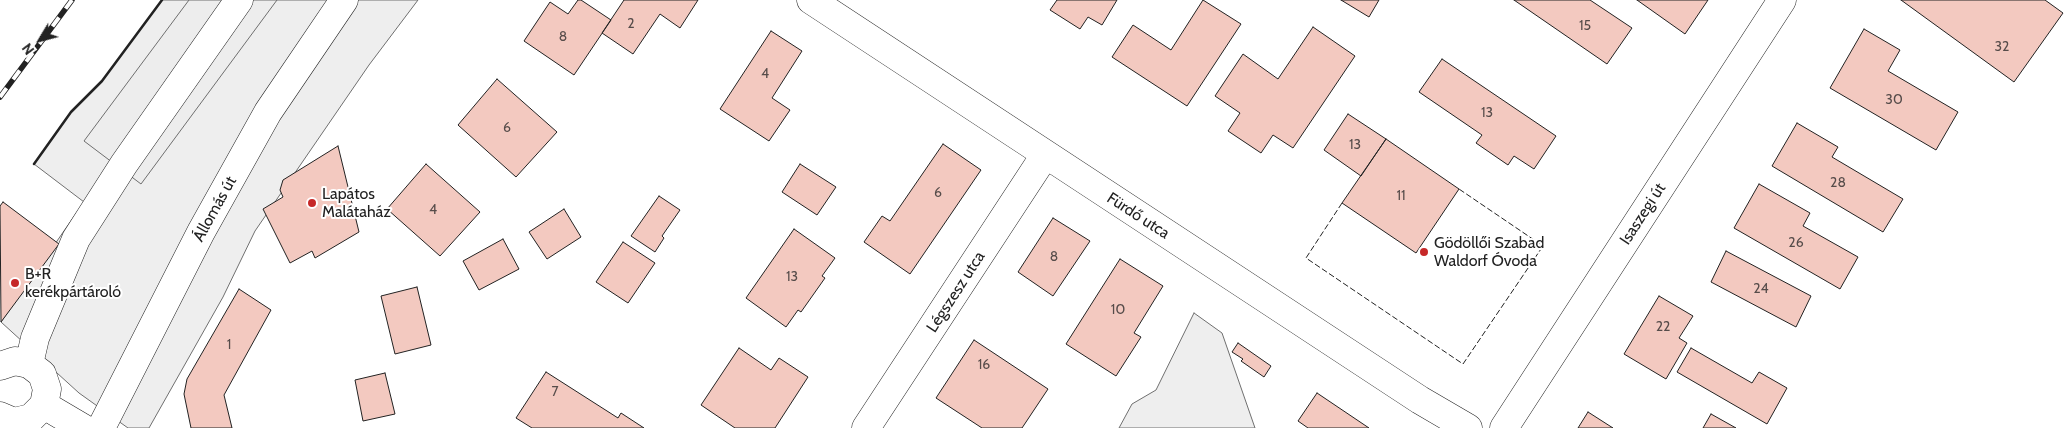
<!DOCTYPE html>
<meta charset="utf-8">
<style>
body{margin:0}
#map{position:relative;width:2068px;height:428px;overflow:hidden;background:#fff;font-family:Cabin,sans-serif}
canvas{display:block}
.north{position:absolute;left:15px;top:15px;width:50px;height:50px;-webkit-text-stroke:4px #fff;paint-order:stroke;rotate:233deg;font-size:14px;font-weight:700;line-height:20px;text-align:center;color:#222}
.north::after{content:'';display:block;margin:auto;width:18px;height:22px;background:#222;clip-path:polygon(50% 0,100% 100%,50% 72%,0 100%)}
</style>
<div id="map">
<canvas width="2068" height="428"></canvas>
<div class="north">N</div>
</div>
<script>
const ctx = document.querySelector('canvas').getContext('2d');
ctx.lineJoin = 'round';
function paint(path, color) {
  ctx.fillStyle = color;
  ctx.fill(path, 'evenodd');
}
function poly(rows) {
  const path = new Path2D();
  for (const r of rows) {
    path.moveTo(r[0], r[1]);
    for (let i = 2; i < r.length; i += 2) path.lineTo(r[i], r[i + 1]);
  }
  return path;
}
function strokePath(path, color, width, dash) {
  ctx.strokeStyle = color;
  ctx.lineWidth = width;
  ctx.lineCap = dash ? 'butt' : 'round';
  ctx.setLineDash(dash || []);
  ctx.stroke(path);
}
function write(font, color, halo, rows, align = 'center') {
  ctx.font = font + ' Cabin,sans-serif';
  ctx.lineWidth = 4;
  ctx.setLineDash([]);
  ctx.textBaseline = 'middle';
  ctx.strokeStyle = halo;
  ctx.fillStyle = color;
  for (const [text, x, y, turn = 0] of rows) {
    ctx.save();
    ctx.translate(x, y);
    ctx.rotate((+turn || 0) * Math.PI / 180);
    ctx.textAlign = isNaN(turn) ? turn : align;
    if (halo) ctx.strokeText(text, 0, 0);
    ctx.fillText(text, 0, 0);
    ctx.restore();
  }
}
const green = poly([
 [162,0,418,0,369,65,255,231,223,297,149,428,128,428,79,393,1,322,84,202,34,164,71,112,102,81,162,0],
 [1194,313,1222,333,1255,428,1119,428,1132,404,1156,390,1194,313]
]);
const parking = poly([
 [189,0,277,0,141,184,84,141,189,0]
]);
const building = poly([
 [578,0,581,0,611,20,574,75,524,41,550,2,568,14,578,0],
 [624,0,698,0,680,28,660,14,633,54,602,33,624,0],
 [1057,0,1117,0,1102,25,1088,17,1080,29,1050,10,1057,0],
 [1203,0,1241,24,1187,106,1112,57,1133,25,1171,50,1203,0],
 [1341,0,1379,0,1369,17,1341,0],
 [1514,0,1590,0,1632,28,1607,64,1514,0],
 [1637,0,1708,0,1685,34,1637,0],
 [1901,0,2045,0,2063,13,2014,82,1901,0],
 [1313,27,1355,56,1293,148,1273,135,1261,153,1228,131,1240,113,1215,96,1243,54,1278,79,1313,27],
 [1864,29,1900,50,1888,71,1958,112,1936,150,1830,88,1864,29],
 [771,31,802,51,772,98,790,110,769,141,720,109,771,31],
 [1442,59,1556,136,1534,169,1514,156,1508,165,1476,143,1482,135,1419,92,1442,59],
 [497,79,557,132,516,177,458,125,497,79],
 [1348,114,1386,139,1361,176,1324,150,1348,114],
 [1797,123,1838,147,1832,157,1903,199,1883,232,1772,166,1797,123],
 [1386,139,1459,189,1416,253,1342,203,1386,139],
 [943,144,981,170,910,274,864,242,882,216,890,221,943,144],
 [338,146,359,232,315,258,312,251,290,263,263,209,283,197,280,190,283,180,338,146],
 [426,164,480,212,440,256,387,209,426,164],
 [800,164,836,187,817,215,782,192,800,164],
 [1759,184,1810,213,1803,226,1858,257,1840,289,1734,228,1759,184],
 [659,196,680,210,662,236,664,238,655,252,631,236,659,196],
 [3,202,59,244,1,322,0,206,3,202],
 [564,209,581,237,547,259,529,232,564,209],
 [1053,218,1090,241,1053,296,1018,272,1053,218],
 [794,229,835,258,822,276,825,278,801,312,798,310,786,327,746,298,794,229],
 [503,239,519,269,479,290,463,261,503,239],
 [623,242,655,263,628,303,596,282,623,242],
 [1726,251,1811,296,1796,327,1711,282,1726,251],
 [1120,259,1163,286,1134,333,1141,337,1116,376,1066,344,1120,259],
 [417,287,431,345,395,354,381,296,417,287],
 [239,289,271,310,224,395,232,428,191,428,184,394,187,379,239,289],
 [1659,296,1693,316,1679,338,1687,343,1666,379,1624,354,1659,296],
 [974,340,1048,389,1022,428,982,428,936,398,974,340],
 [1238,343,1271,366,1264,377,1241,361,1243,359,1232,352,1238,343],
 [739,348,771,370,779,358,808,377,775,428,735,428,701,405,739,348],
 [1691,348,1752,383,1759,372,1787,388,1767,424,1677,372,1691,348],
 [546,372,618,418,621,413,644,428,532,428,516,418,546,372],
 [385,373,395,414,363,421,355,380,385,373],
 [1317,393,1369,428,1308,428,1298,421,1317,393],
 [1588,412,1613,428,1578,428,1588,412],
 [1711,414,1736,428,1703,428,1711,414]
]);
const minor = poly([
 [811,0,1420,400,1468,428],
 [29,364,35,338,76,239,124,164,239,0],
 [0,366,15,361,29,364,42,374,47,389,44,405,31,418,14,422,0,416],
 [44,405,83,428],
 [866,428,1045,155]
]);
const major = poly([
 [101,428,201,232,268,112,344,0],
 [1504,428,1782,0]
]);
const rail = poly([
 [0,97,72,0]
]);
const fence = poly([
 [1342,203,1306,258,1463,364,1543,246,1459,189]
]);
const wall = poly([
 [34,164,71,112,102,81,162,0]
]);
const markers = [
 [312,203,5,"#c62828"],
 [1424,252,5,"#c62828"],
 [15,283,5,"#c62828"]
];
const numberNames = [
 ["2",631,24],
 ["15",1585,26],
 ["8",563,37],
 ["32",2002,47],
 ["4",765,74],
 ["30",1894,100],
 ["13",1487,113],
 ["6",507,128],
 ["13",1355,145],
 ["28",1838,183],
 ["6",938,193],
 ["11",1401,196],
 ["4",433,210],
 ["26",1796,243],
 ["8",1054,257],
 ["13",792,277],
 ["24",1761,289],
 ["10",1118,310],
 ["22",1663,327],
 ["1",229,345],
 ["16",984,365],
 ["7",555,392]
];
const poiNames = [
 ["Lapátos",322,194],
 ["Malátaház",322,212],
 ["Gödöllői Szabad",1434,243],
 ["Waldorf Óvoda",1434,261],
 ["B+R",25,274],
 ["kerékpártároló",25,292]
];
const streetNames = [
 ["Állomás út",215,209,-61],
 ["Isaszegi út",1643,214,-57],
 ["Fürdő utca",1138,216,33],
 ["Légszesz utca",956,292,-57]
];
paint(green, '#eee');
strokePath(green, '#6f6f6f', 1);
paint(parking, '#ededed');
strokePath(parking, '#6f6f6f', 1);
paint(building, '#f3c9c0');
strokePath(building, '#222', 1);
strokePath(minor, '#222', 29);
strokePath(major, '#222', 29);
strokePath(minor, '#fff', 28);
strokePath(major, '#fff', 28);
strokePath(rail, '#222', 5.5);
strokePath(rail, '#fff', 4, [11]);
strokePath(fence, '#222', 1, [6, 2.5]);
strokePath(wall, '#222', 2.5);
for (const [x, y, r, color] of markers) {
  const dot = new Path2D();
  dot.arc(x, y, r, 0, 2 * Math.PI);
  ctx.fillStyle = color;
  ctx.fill(dot);
  strokePath(dot, '#fff', 2);
}
write('14px', '#564c4a', null, numberNames);
write('16px', '#222', '#fff', poiNames, 'left');
write('16px', '#222', '#fff', streetNames);
</script>
